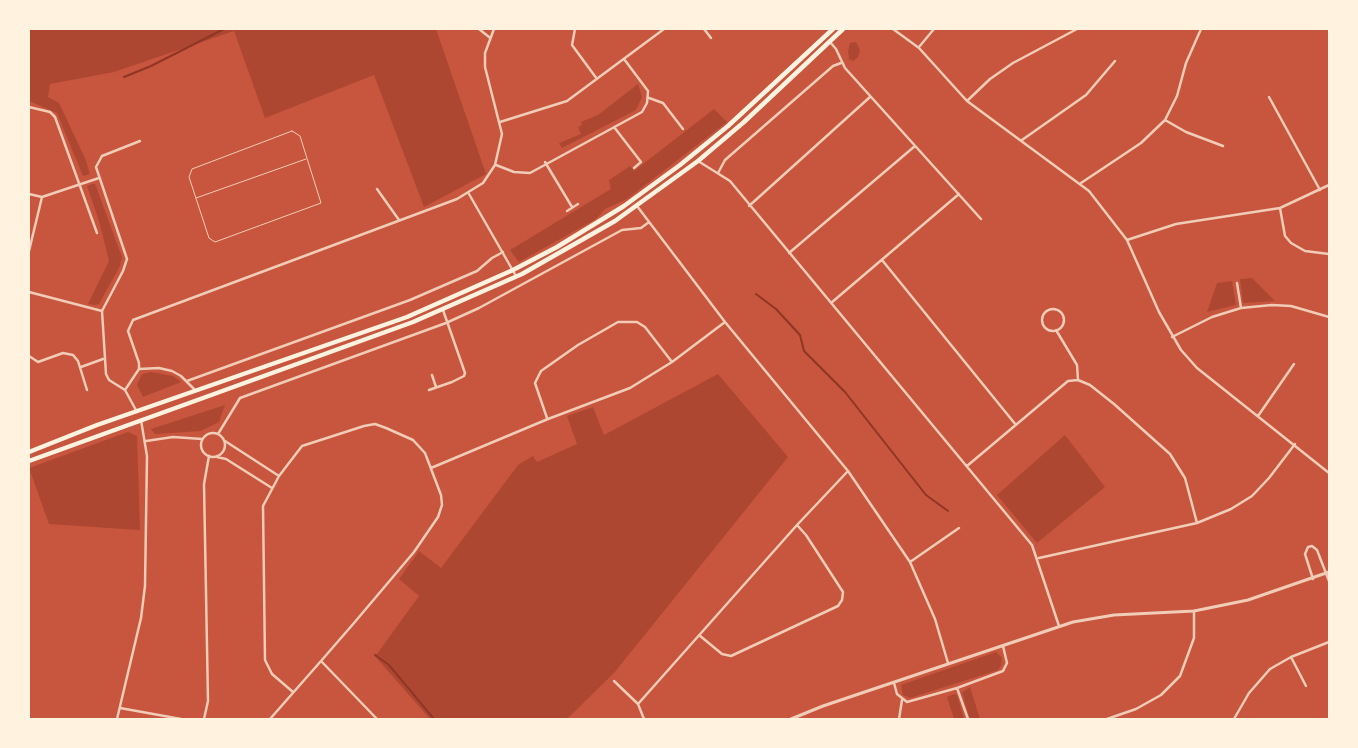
<!DOCTYPE html>
<style>
body{margin:0}
#map{position:relative;width:1358px;height:748px;overflow:hidden;background:#c8553d;font-family:"Fira Sans Condensed",sans-serif}
canvas{display:block}
.frame{position:absolute;inset:0;border:30px solid #fff3e0;pointer-events:none}
</style>
<div id="map">
<canvas width="1358" height="748"></canvas>
<div class="frame"></div>
</div>
<script>
const ctx = document.querySelector('canvas').getContext('2d');
ctx.lineJoin = 'round';
function paint(path, color) {
  ctx.fillStyle = color;
  ctx.fill(path, 'evenodd');
}
function poly(rows) {
  const path = new Path2D();
  for (const r of rows) {
    if (r.length === 3) {
      path.moveTo(r[0] + r[2], r[1]);
      path.arc(r[0], r[1], r[2], 0, 2 * Math.PI);
      continue;
    }
    path.moveTo(r[0], r[1]);
    for (let i = 2; i < r.length; i += 2) path.lineTo(r[i], r[i + 1]);
  }
  return path;
}
function strokePath(path, color, width, dash) {
  ctx.strokeStyle = color;
  ctx.lineWidth = width;
  ctx.lineCap = dash ? 'butt' : 'round';
  ctx.setLineDash(dash || []);
  ctx.stroke(path);
}
const green = poly([
 [29,29,436,29,486,174,424,207,374,75,265,118,234,31,114,72,50,84,48,97,59,103,85,158,90,174,83,176,57,113,29,101],
 [856,42,860,50,858,57,853,61,849,59,848,51,850,43],
 [638,84,642,97,636,110,562,148,559,143,581,134,578,127,582,125,581,122,598,115],
 [714,109,727,122,627,199,605,209,596,219,519,262,510,250,611,189,609,180,630,166,634,171],
 [92,184,95,184,122,257,120,266,99,304,95,305,88,304,109,261,99,221,87,186],
 [1252,278,1275,301,1243,303,1240,279],
 [1232,281,1236,305,1207,312,1217,283],
 [151,372,173,376,181,382,143,397,137,385,142,374],
 [718,374,788,457,614,673,567,719,430,719,374,655,377,654,419,596,399,579,419,551,441,568,518,465,533,456,537,462,577,444,567,416,593,407,604,435],
 [225,405,219,422,201,431,155,434,151,429],
 [128,432,137,436,140,530,49,524,29,468],
 [1065,435,1105,487,1037,543,997,495],
 [996,652,1002,658,1001,666,998,670,910,698,903,695,901,685],
 [970,687,980,719,970,719,962,693],
 [954,694,957,695,964,719,954,719,947,697]
]);
const stream = poly([
 [124,77,151,66,224,29],
 [756,294,776,309,800,335,804,351,845,392,926,495,948,511],
 [375,655,389,665,434,719]
]);
const service = poly([
 [292,131,300,136,321,203,215,242,209,238,189,177,192,169,292,131],
 [196,198,306,159]
]);
const minor = poly([
 [479,29,489,37],
 [575,29,572,45,597,79],
 [704,29,711,38],
 [893,29,919,48,967,101,1089,191,1127,240,1159,312,1181,350,1197,368,1329,473],
 [830,42,836,49,845,68,981,219],
 [919,47,934,29],
 [1269,97,1320,190],
 [649,98,663,103,683,129],
 [967,101,990,79,1013,63,1077,29],
 [29,107,50,112,55,117,97,233],
 [1165,120,1186,132,1223,146],
 [500,122,567,101,664,29],
 [614,127,641,162,634,168],
 [1022,140,1086,95,1115,61],
 [698,161,730,181,1032,545,1059,626],
 [545,162,572,207],
 [496,165,514,172,530,173,642,112,647,103,648,91,624,59],
 [718,173,725,160,833,66,841,63],
 [1081,183,1141,143,1165,120,1177,96,1186,63,1201,29],
 [377,189,399,220],
 [29,194,42,197,99,178],
 [469,194,516,276],
 [637,206,725,322,848,471,910,562,935,619,948,663],
 [749,206,870,97],
 [1280,208,1285,236,1291,243,1305,251,1329,254],
 [567,211,578,204],
 [1127,240,1176,224,1280,208,1329,185],
 [29,251,42,197],
 [789,253,915,146],
 [882,260,1016,425],
 [1237,283,1241,308],
 [29,292,102,311],
 [831,303,959,194],
 [1053,320,11],
 [1056,330,1077,365,1078,380],
 [1172,337,1212,317,1241,308,1272,305,1291,306,1329,317],
 [29,356,38,362,63,353,73,355,78,361,87,390],
 [81,367,103,359],
 [139,369,159,368,172,371,181,376,195,390],
 [432,375,436,387],
 [187,381,410,300,477,271,492,258,503,252],
 [125,390,109,380,106,374,102,311,123,271,127,259,96,167,102,156,140,141],
 [429,390,452,382,464,376,465,373,443,310],
 [137,412,125,390,139,369,139,363,128,331,133,320,457,199,483,183,495,165,502,134,485,67,485,53,494,29],
 [1258,416,1294,364],
 [547,418,535,383,541,371,578,345,618,322,637,322,645,327,672,362],
 [213,445,12],
 [218,434,240,398,446,323,479,308,622,230,641,228,649,222],
 [146,441,173,437,202,439],
 [225,441,279,476],
 [217,457,226,459,272,488],
 [967,466,1068,381,1078,380,1090,385,1114,404,1170,454,1185,478,1197,523],
 [431,468,548,419,630,388,672,362,725,322],
 [1039,558,1197,523,1231,509,1252,496,1269,478,1295,444],
 [910,562,959,528],
 [1313,579,1305,554,1308,547,1312,546,1317,550,1329,581],
 [699,635,722,654,731,656,838,606,842,600,843,592,806,535,797,525],
 [1291,657,1306,686],
 [321,661,377,719],
 [614,681,638,704,644,719],
 [894,683,897,694,907,702,957,688,1003,671,1007,663,1003,646],
 [957,688,968,719],
 [638,704,797,525,848,471],
 [120,708,181,719],
 [117,719,141,618,145,586,147,456,141,420],
 [204,719,208,701,204,484,209,456],
 [270,719,321,661,354,623,414,552,438,517,442,505,441,495,425,453,413,440,386,428,375,424,364,426,302,446,279,476,263,506,265,660,272,674,293,692],
 [899,719,902,700],
 [1107,719,1136,709,1161,695,1180,676,1194,638,1194,611],
 [1234,719,1249,693,1270,669,1291,657,1329,642]
]);
const tertiary = poly([
 [791,719,823,706,1073,622,1114,615,1194,611,1248,600,1329,572]
]);
const trunk = poly([
 [29,452,97,425,407,317,513,270,557,247,624,206,680,165,728,126,833,29],
 [29,461,413,322,522,274,615,221,698,161,744,122,843,29]
]);
paint(green, '#ae4732');
strokePath(stream, '#8f3625', 2);
strokePath(service, '#f1ccb7', 1);
strokePath(minor, '#f1ccb7', 2.5);
strokePath(tertiary, '#f1ccb7', 3);
strokePath(trunk, '#fff3e0', 4.5);
</script>
